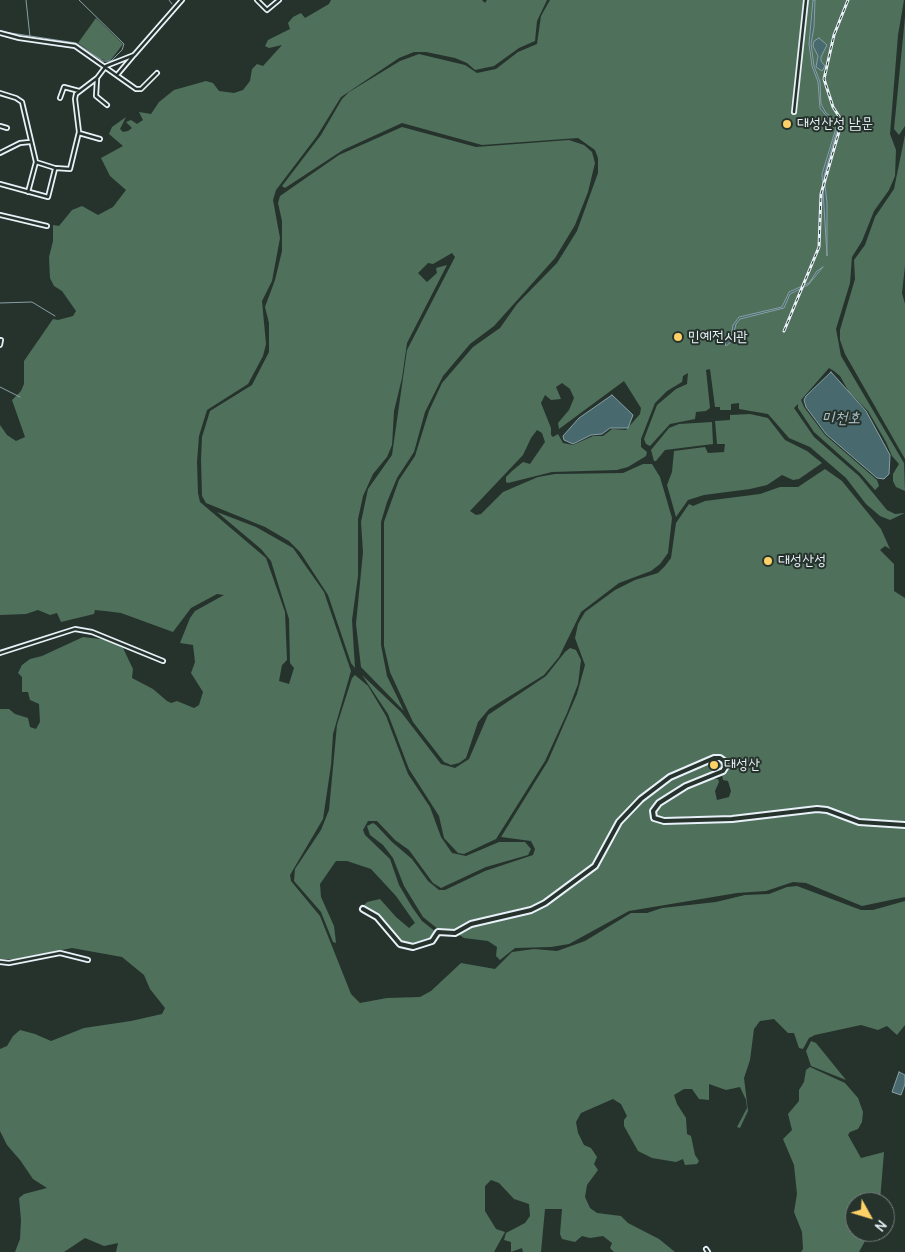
<!DOCTYPE html>
<meta charset="utf-8">
<style>
body{margin:0}
#map{position:relative;width:905px;height:1252px;overflow:hidden;background:#26332d;font-family:Delius,sans-serif}
canvas{display:block}
.north{position:absolute;left:845px;top:1192px;width:50px;height:50px;box-sizing:border-box;background:#26332d;border:1px solid #747f7e;border-radius:50%;rotate:129deg;font-size:14px;font-weight:700;line-height:20px;text-align:center;color:#e8f1f8}
.north::after{content:'';display:block;margin:auto;width:18px;height:22px;background:#ffd166;clip-path:polygon(50% 0,100% 100%,50% 72%,0 100%)}
</style>
<div id="map">
<canvas width="905" height="1252"></canvas>
<div class="north">N</div>
</div>
<script>
const ctx = document.querySelector('canvas').getContext('2d');
ctx.lineJoin = 'round';
function paint(path, color) {
  ctx.fillStyle = color;
  ctx.fill(path, 'evenodd');
}
function poly(rows) {
  const path = new Path2D();
  for (const r of rows) {
    path.moveTo(r[0], r[1]);
    for (let i = 2; i < r.length; i += 2) path.lineTo(r[i], r[i + 1]);
  }
  return path;
}
function strokePath(path, color, width, dash) {
  ctx.strokeStyle = color;
  ctx.lineWidth = width;
  ctx.lineCap = dash ? 'butt' : 'round';
  ctx.setLineDash(dash || []);
  ctx.stroke(path);
}
function write(font, color, halo, rows, align = 'center') {
  ctx.font = font + ' Delius,"Poor Story",sans-serif';
  ctx.lineWidth = 4;
  ctx.setLineDash([]);
  ctx.textBaseline = 'middle';
  ctx.strokeStyle = halo;
  ctx.fillStyle = color;
  for (const [text, x, y, turn = 0] of rows) {
    ctx.save();
    ctx.translate(x, y);
    ctx.rotate((+turn || 0) * Math.PI / 180);
    ctx.textAlign = isNaN(turn) ? turn : align;
    if (halo) ctx.strokeText(text, 0, 0);
    ctx.fillText(text, 0, 0);
    ctx.restore();
  }
}
const green = poly([
 [331,0,482,0,485,3,487,0,547,0,537,21,535,41,519,48,494,66,475,70,467,63,455,58,426,52,414,52,399,58,341,97,317,136,276,190,273,200,280,238,272,281,262,301,266,344,263,356,248,384,207,410,199,436,197,462,198,493,200,502,266,558,285,612,287,660,282,665,279,681,289,684,294,668,290,663,289,619,271,561,261,549,217,512,256,527,293,548,324,592,351,671,333,734,331,765,323,819,290,875,291,881,320,916,351,994,360,1003,387,998,420,997,431,991,461,963,495,969,512,952,534,949,557,951,585,941,631,913,647,913,662,908,716,902,745,895,769,894,787,887,797,886,861,910,873,910,905,901,905,1025,897,1035,887,1026,878,1030,861,1025,815,1035,809,1038,803,1049,799,1048,794,1033,788,1033,774,1019,760,1021,754,1029,750,1060,744,1078,748,1111,740,1128,737,1127,747,1108,746,1100,740,1087,726,1090,709,1084,709,1100,699,1099,692,1089,684,1089,674,1095,677,1104,686,1118,687,1134,691,1136,695,1155,699,1161,697,1164,685,1165,683,1159,676,1162,652,1158,638,1151,624,1126,624,1120,627,1116,621,1104,613,1099,581,1113,576,1122,578,1133,584,1145,591,1148,597,1157,594,1164,598,1170,587,1185,585,1197,590,1208,597,1213,621,1216,628,1223,659,1239,675,1252,614,1252,610,1248,612,1243,603,1236,590,1238,582,1236,575,1242,562,1239,560,1234,562,1209,545,1209,541,1252,523,1252,522,1248,511,1252,511,1242,504,1240,506,1233,525,1223,530,1216,529,1204,514,1199,499,1183,491,1180,485,1186,485,1211,496,1229,505,1232,494,1252,116,1252,118,1243,104,1246,85,1238,64,1252,15,1252,20,1239,21,1220,19,1198,24,1194,47,1188,33,1179,20,1160,7,1145,0,1131,0,1049,7,1046,13,1036,20,1030,35,1034,51,1041,84,1028,131,1021,162,1014,165,1008,150,989,144,975,122,957,72,948,15,959,0,959,0,709,9,709,15,714,28,718,30,727,36,729,40,722,39,704,30,700,28,692,22,692,22,677,18,673,22,665,30,659,42,656,83,637,108,640,123,648,133,669,132,678,153,689,167,701,171,703,177,701,194,708,199,705,203,692,191,673,195,662,193,645,180,643,190,618,195,611,224,595,217,594,191,608,173,632,121,613,105,611,95,610,94,614,61,622,57,613,50,615,38,610,26,614,0,615,0,425,7,435,16,441,25,437,12,400,21,391,24,384,24,361,53,319,58,320,73,316,76,311,62,291,54,286,50,278,49,257,53,241,53,225,59,226,72,210,82,206,98,215,113,207,126,190,110,176,101,158,123,146,109,134,112,127,126,117,120,129,123,132,128,131,132,128,126,122,131,120,137,124,143,120,139,112,151,114,159,102,174,90,206,81,213,83,219,91,234,93,243,90,250,81,252,69,257,64,263,66,282,45,269,48,265,46,268,40,290,29,288,23,293,17,301,13,305,18,329,4],
 [550,0,904,0,898,35,890,134,896,150,895,176,889,190,874,211,862,241,852,257,850,283,836,329,841,356,904,463,905,491,896,487,893,481,893,474,899,464,892,456,886,442,868,411,849,392,840,376,834,371,829,368,801,400,804,407,825,435,877,480,879,486,875,490,860,473,814,432,798,408,798,404,794,408,814,437,859,476,887,510,895,514,905,513,890,520,880,516,866,504,846,478,810,447,789,438,768,414,739,409,739,403,731,404,731,410,720,410,720,407,715,407,710,369,706,370,710,408,706,411,696,412,695,419,670,424,650,446,646,444,644,439,657,405,676,389,687,384,688,373,683,376,682,382,667,391,655,403,641,439,641,447,647,452,646,456,628,467,617,470,552,472,508,483,506,482,506,477,512,471,523,462,530,464,545,442,542,433,537,430,531,438,523,455,470,511,476,515,481,514,503,492,538,477,555,474,623,473,643,464,652,464,660,477,672,518,668,553,660,564,651,571,619,583,581,612,559,657,544,675,489,709,478,722,466,758,459,763,451,765,444,762,413,722,390,672,384,646,384,522,399,480,415,456,429,411,442,383,473,347,500,328,517,304,557,263,577,231,598,173,598,158,595,150,578,138,482,145,402,123,343,150,285,188,282,186,321,135,342,99,349,92,400,61,419,54,465,65,477,73,496,69,518,52,537,44,541,16],
 [624,381,641,408,640,414,626,430,612,429,603,436,593,436,573,445,563,443,558,434,553,437,551,435,551,428,541,403,545,395,551,400,561,399,556,387,562,383,570,389,574,398,569,410,558,423,559,429],
 [905,17,905,126,899,135,894,129],
 [96,18,123,44,110,61,100,59,78,43],
 [402,127,476,147,569,140,584,145,592,152,595,163,588,192,575,225,555,258,494,326,470,344,443,376,425,412,414,452,397,478,387,502,381,522,381,645,387,676,404,711,361,667,356,624,363,552,361,522,368,489,392,455,407,350,455,257,452,253,433,264,428,263,418,273,427,282,437,273,436,268,447,265,407,343,402,378,394,411,392,445,387,457,373,474,363,496,358,519,358,576,352,620,355,668,351,663,328,595,300,552,289,541,265,527,206,503,202,496,201,460,202,437,210,411,252,385,269,352,269,323,265,307,275,280,282,251,282,221,278,203,280,196,339,155],
 [905,135,905,266,902,293,905,304,905,459,845,354,840,340,840,330,855,279,854,260,865,245,875,217,894,189],
 [750,414,768,418,785,440,807,451,822,463,799,479,793,480,782,475,767,485,750,489,704,495,688,500,676,517,667,485,672,472,674,451,705,447,708,453,724,452,725,444,717,444,715,421,730,420,730,415],
 [712,422,713,444,665,450,656,461,654,461,651,450,669,428,679,424],
 [825,469,842,481,881,529,890,549,885,546,880,550,894,564,894,591,905,598,905,824,866,821,824,808,805,808,737,816,690,816,663,819,655,816,654,812,661,805,687,789,712,779,718,779,719,782,715,791,717,800,729,797,731,791,728,781,723,780,722,775,727,768,727,761,720,756,705,758,661,781,639,798,618,820,597,861,542,903,473,921,455,931,438,929,423,917,404,886,393,858,383,845,370,835,367,826,373,823,376,825,392,842,412,859,428,881,439,890,445,890,485,871,533,855,535,849,531,841,501,837,548,761,577,694,585,665,575,638,578,624,585,612,615,590,635,580,658,573,665,566,671,558,676,523,689,504,693,506,705,501,760,494,780,487,798,487],
 [570,648,576,650,581,660,578,684,567,713,545,761,496,839,464,854,458,853,444,838,439,816,409,769,388,714,362,675,401,712,441,764,455,768,469,759,488,715,546,676,565,652],
 [355,675,368,686,386,716,408,774,430,807,441,837,452,853,466,856,499,842,525,842,531,849,528,855,486,867,441,888,433,883,409,850,395,840,377,821,368,821,363,830,365,835,390,859,399,885,412,907,422,921,436,932,431,940,425,943,403,944,380,916,365,908,364,905,367,902,380,899,396,917,409,928,415,923,396,896,371,869,347,861,336,861,320,884,321,897,334,926,336,943,333,942,321,912,294,881,295,869,321,830,329,810,337,725,352,678],
 [717,759,723,762,722,770,686,785,656,804,650,813,651,818,660,822,821,811,868,825,905,827,905,897,862,906,806,883,793,882,766,891,737,893,629,911,569,944,551,947,515,948,500,960,496,956,497,947,488,941,464,938,458,934,476,924,535,909,595,867,601,861,620,824,642,800,670,779],
 [811,1041,816,1043,846,1080,811,1066,806,1051],
 [810,1067,845,1083,858,1098,863,1112,862,1122,858,1129,850,1132,848,1135,861,1158,884,1152,880,1201,855,1202,855,1232,870,1232,859,1252,801,1252,803,1249,802,1232,794,1212,797,1194,794,1165,783,1139,792,1130,788,1114,799,1101,799,1090,804,1082,806,1070]
]);
const water = poly([
 [813,0,815,0,814,27,811,44,814,66,820,82,821,104,826,113,837,121,838,126,824,176,827,203,827,256,822,174,836,128,820,108,818,82,812,66,809,44,813,0],
 [819,38,827,45,821,57,821,61,825,66,822,71,816,67,818,56,813,46,814,41,819,38],
 [823,267,808,285,790,294,784,308,740,319,736,324,732,341,726,346,725,343,731,338,733,325,739,317,782,307,789,292,809,283,817,271,823,267],
 [831,372,866,411,890,455,889,474,884,479,877,478,826,434,806,407,804,400,806,396,831,372],
 [612,395,633,415,628,428,610,428,602,434,591,435,573,444,564,440,563,436,579,418,612,395],
 [899,1072,905,1075,905,1084,901,1095,892,1092,899,1072]
]);
const stream = poly([
 [26,0,30,37],
 [169,0,172,4],
 [4,32,76,43,103,61,111,61,122,50,124,44,79,0],
 [0,303,32,302,55,316],
 [0,387,20,397]
]);
const minor = poly([
 [257,0,267,10,279,0],
 [0,33,19,38,75,46,136,89,141,89,157,73],
 [117,75,133,56],
 [97,79,96,96,107,105],
 [0,93,16,98,22,102,36,162,55,168,70,169,79,132,75,99,76,94,97,78,106,66,134,55,182,0],
 [60,98,64,87,79,91],
 [794,112,806,0],
 [0,126,7,128],
 [79,133,100,139],
 [0,153,20,143,30,142],
 [0,184,48,197,55,169],
 [28,192,36,162],
 [0,215,47,226],
 [0,345,1,340],
 [0,653,75,629,92,632,163,661],
 [0,962,9,963,60,953,88,960],
 [706,1249,708,1252]
]);
const tertiary = poly([
 [363,909,377,917,400,944,413,947,432,941,438,932,455,933,471,924,531,910,545,903,595,866,619,822,641,799,670,777,714,758,720,758,724,761,726,766,723,771,686,786,659,803,653,811,654,818,664,821,732,819,817,809,827,810,859,822,905,825]
]);
const rail = poly([
 [784,331,819,247,821,194,842,121,833,107,824,79,834,35,848,0]
]);
const markers = [
 [787,124,5,"#ffd166"],
 [678,337,5,"#ffd166"],
 [768,561,5,"#ffd166"],
 [714,765,5,"#ffd166"]
];
const poiNames = [
 ["대성산성 남문",797,124],
 ["민예전시관",688,337],
 ["대성산성",778,561],
 ["대성산",724,765]
];
const waterNames = [
 ["미천호",841,418]
];
paint(green, '#4f705b');
paint(water, '#486a6e');
strokePath(water, '#88a0a5', 1);
strokePath(stream, '#88a0a5', 1);
strokePath(minor, '#e8f1f8', 6);
strokePath(tertiary, '#e8f1f8', 8);
strokePath(minor, '#26332d', 2.5);
strokePath(tertiary, '#26332d', 4);
strokePath(rail, '#e8f1f8', 3);
strokePath(rail, '#26332d', 1, [4]);
for (const [x, y, r, color] of markers) {
  const dot = new Path2D();
  dot.arc(x, y, r, 0, 2 * Math.PI);
  ctx.fillStyle = color;
  ctx.fill(dot);
  strokePath(dot, '#26332d', 2);
}
write('15px', '#e8f1f8', '#26332d', poiNames, 'left');
write('italic 16px', '#a8bbc1', '#26332d', waterNames);
</script>
